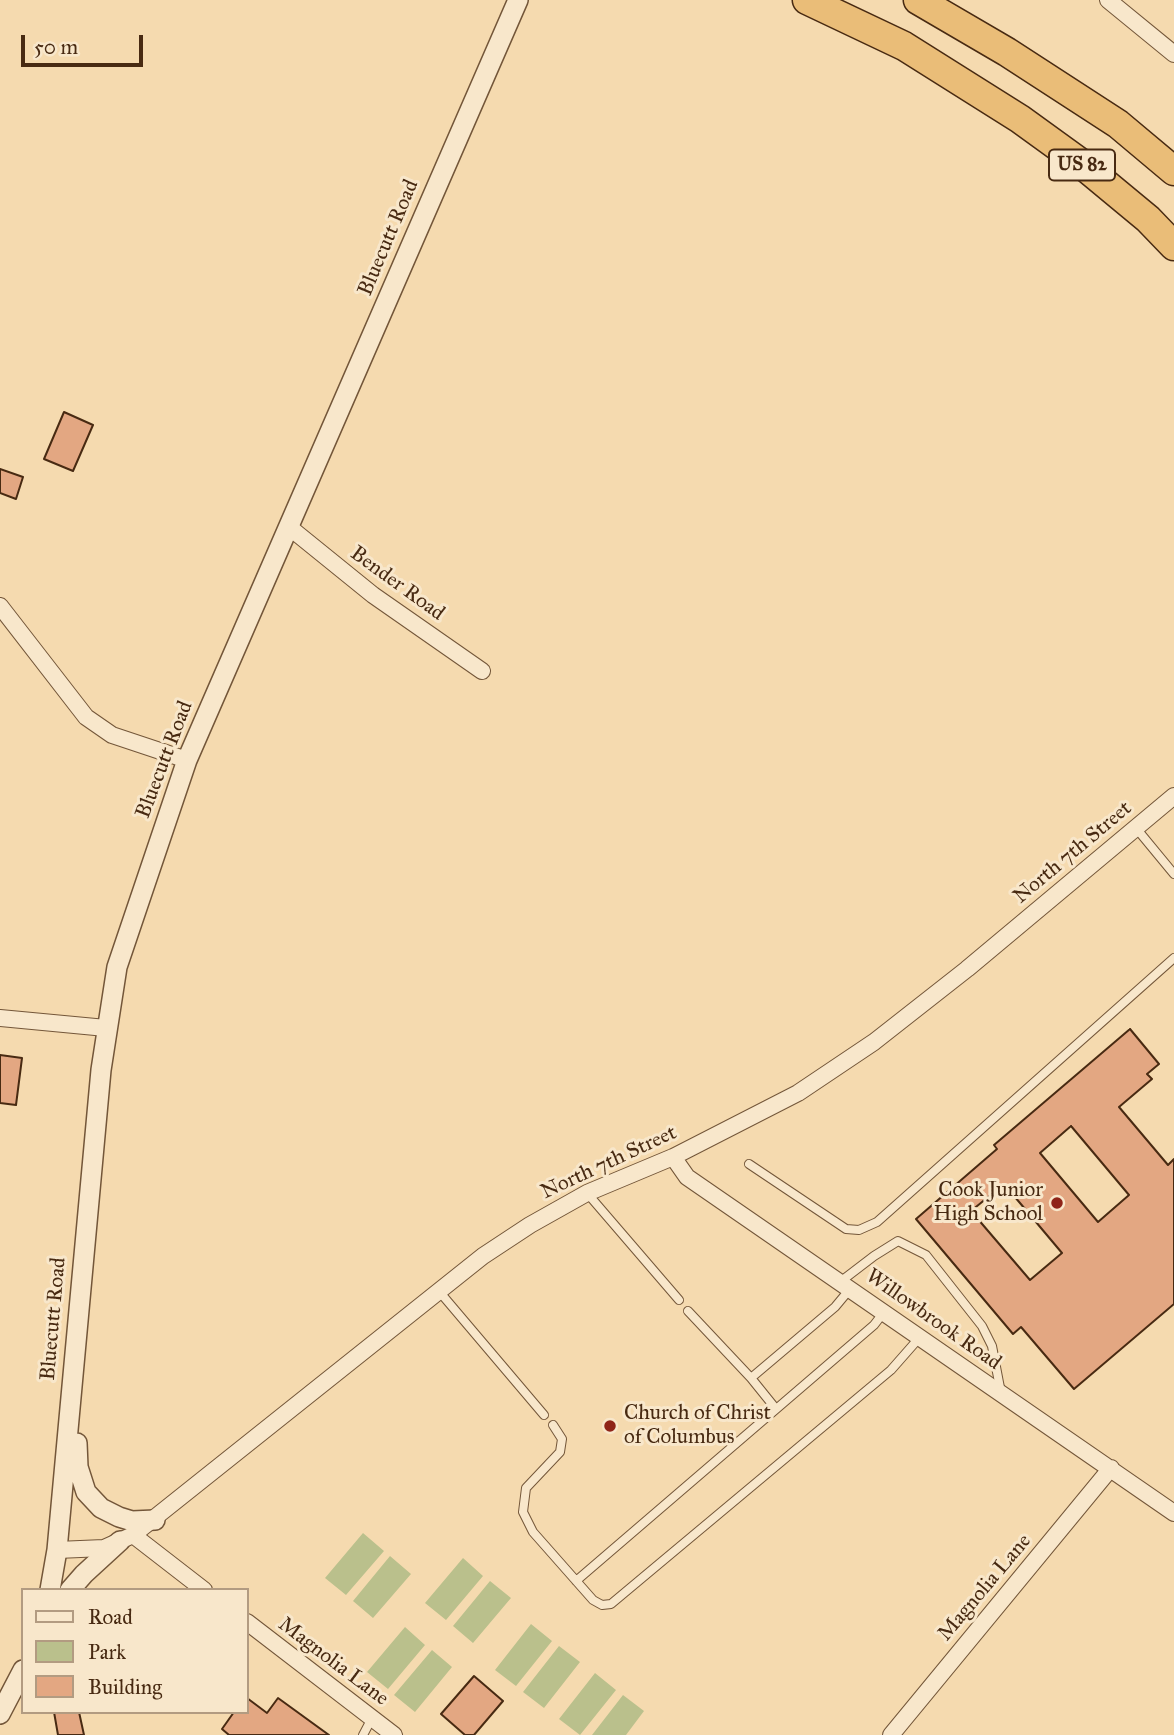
<!DOCTYPE html>
<style>
body{margin:0}
#map{position:relative;width:1174px;height:1735px;overflow:hidden;background:#f5daaf;font-family:"IM FELL Great Primer",serif}
canvas{display:block}
.legend{position:absolute;left:21px;top:1588px;width:228px;height:126px;box-sizing:border-box;background:#f8e7cb;border:2px solid #b29b81;margin:0;padding:9px 12px;list-style:none;font-size:21px;color:#482a12}
.legend li{display:flex;align-items:center;gap:14px;height:35px}
.legend b{width:35px;border:2px solid #b29b81}
.scale{position:absolute;left:21px;top:35px;width:122px;height:32px;box-sizing:border-box;border:4px solid #482a12;border-top:0;padding-left:9px;font-size:21px;line-height:24px;white-space:nowrap;color:#482a12;-webkit-text-stroke:5px #f8e7cb;paint-order:stroke}
</style>
<div id="map">
<canvas width="1174" height="1735"></canvas>
<ul class="legend">
<li><b style="height:9px;background:#f8e7cb"></b>Road</li>
<li><b style="height:19px;background:#bac08c"></b>Park</li>
<li><b style="height:19px;background:#e3a782"></b>Building</li>
</ul>
<div class="scale">50 m</div>
</div>
<script>
const ctx = document.querySelector('canvas').getContext('2d');
ctx.lineJoin = 'round';
function paint(path, color) {
  ctx.fillStyle = color;
  ctx.fill(path, 'evenodd');
}
function poly(rows) {
  const path = new Path2D();
  for (const r of rows) {
    path.moveTo(r[0], r[1]);
    for (let i = 2; i < r.length; i += 2) path.lineTo(r[i], r[i + 1]);
  }
  return path;
}
function strokePath(path, color, width, dash) {
  ctx.strokeStyle = color;
  ctx.lineWidth = width;
  ctx.lineCap = dash ? 'butt' : 'round';
  ctx.setLineDash(dash || []);
  ctx.stroke(path);
}
function write(font, color, halo, rows, align = 'center') {
  ctx.font = font + ' "IM FELL Great Primer",serif';
  ctx.lineWidth = 6;
  ctx.setLineDash([]);
  ctx.textBaseline = 'middle';
  ctx.strokeStyle = halo;
  ctx.fillStyle = color;
  for (const [text, x, y, turn = 0] of rows) {
    ctx.save();
    ctx.translate(x, y);
    ctx.rotate((+turn || 0) * Math.PI / 180);
    ctx.textAlign = isNaN(turn) ? turn : align;
    if (halo) ctx.strokeText(text, 0, 0);
    ctx.fillText(text, 0, 0);
    ctx.restore();
  }
}
const green = poly([
 [363,1533,384,1551,346,1595,325,1578],
 [390,1556,411,1574,373,1618,353,1601],
 [463,1558,483,1576,446,1620,425,1603],
 [490,1581,511,1598,473,1643,453,1626],
 [531,1624,552,1641,516,1686,495,1670],
 [405,1627,425,1645,388,1689,367,1672],
 [559,1646,580,1662,544,1708,523,1692],
 [432,1650,452,1667,415,1712,394,1695],
 [595,1673,616,1690,580,1735,559,1719],
 [623,1695,644,1711,626,1735,592,1735]
]);
const building = poly([
 [64,412,93,425,73,471,44,459,64,412],
 [0,469,23,477,16,499,0,493,0,469],
 [1130,1029,1159,1064,1147,1074,1152,1079,1119,1107,1168,1165,1174,1159,1174,1304,1074,1389,1021,1327,1013,1334,916,1219,997,1149,994,1145,1130,1029],
 [1071,1126,1129,1195,1098,1222,1040,1153,1071,1126],
 [1004,1184,1062,1253,1030,1280,971,1211,1004,1184],
 [0,1055,22,1058,16,1105,0,1103,0,1055],
 [474,1676,503,1701,474,1735,465,1735,441,1714,474,1676],
 [247,1698,267,1713,278,1698,329,1735,229,1735,222,1729,234,1712,247,1712,247,1698],
 [54,1712,79,1712,84,1735,58,1735,54,1712]
]);
const service = poly([
 [1136,828,1174,874],
 [749,1164,846,1229,859,1230,877,1222,1174,958],
 [587,1193,679,1300],
 [840,1282,874,1256,898,1241,926,1255,982,1326,992,1346,1001,1393],
 [438,1290,544,1415],
 [688,1311,751,1378],
 [776,1409,751,1378,835,1307,850,1289],
 [553,1425,562,1439,560,1452,526,1488,523,1512,533,1532,593,1600,602,1605,611,1604,891,1370,920,1337],
 [576,1581,874,1325,884,1312],
 [363,1735,372,1718]
]);
const minor = poly([
 [1108,0,1174,54],
 [289,527,373,595,482,671],
 [0,606,86,717,112,735,187,760],
 [0,1018,106,1028],
 [673,1157,687,1177,1174,1513],
 [133,1535,204,1590],
 [57,1550,104,1548,133,1535,483,1256,530,1225,587,1193,673,1157,798,1093,874,1042,967,969,1174,796],
 [247,1622,394,1735],
 [891,1735,1111,1468]
]);
const tertiary = poly([
 [77,1443,78,1467,86,1492,101,1508,119,1517,132,1521,155,1520],
 [50,1590,57,1550,101,1070,117,967,187,760,518,0],
 [70,1590,84,1574,120,1541],
 [0,1714,23,1670]
]);
const motorway = poly([
 [807,0,904,46,1020,119,1078,161,1148,219,1174,246],
 [918,0,1007,52,1118,124,1174,171]
]);
const markers = [
 [1057,1203,7,"#8f2418"],
 [610,1426,7,"#8f2418"]
];
const shields = [
 [1082,165,66]
];
const shieldNames = [
 ["US 82",1082,165]
];
const streetNames = [
 ["Bluecutt Road",389,238,-67],
 ["Bender Road",397,584,36],
 ["Bluecutt Road",165,760,-69],
 ["North 7th Street",1073,853,-40],
 ["North 7th Street",609,1163,-25],
 ["Bluecutt Road",54,1319,-85],
 ["Willowbrook Road",933,1320,35],
 ["Magnolia Lane",985,1588,-50],
 ["Magnolia Lane",333,1662,37]
];
const poiNames = [
 ["Cook Junior",1043,1191],
 ["High School",1043,1215],
 ["Church of Christ",624,1414,"left"],
 ["of Columbus",624,1438,"left"]
];
paint(green, '#bac08c');
paint(building, '#e3a782');
strokePath(building, '#482a12', 2);
strokePath(service, '#735639', 10);
strokePath(minor, '#735639', 18);
strokePath(tertiary, '#735639', 22);
strokePath(motorway, '#482a12', 31);
strokePath(service, '#f8e7cb', 8);
strokePath(minor, '#f8e7cb', 16);
strokePath(tertiary, '#f8e7cb', 19);
strokePath(motorway, '#eabd78', 28);
for (const [x, y, r, color] of markers) {
  const dot = new Path2D();
  dot.arc(x, y, r, 0, 2 * Math.PI);
  ctx.fillStyle = color;
  ctx.fill(dot);
  strokePath(dot, '#f8e7cb', 2.5);
}
for (const [x, y, w] of shields) {
  const box = new Path2D();
  box.roundRect(x - w / 2, y - 15.5, w, 31, 5);
  ctx.fillStyle = '#f8e7cb';
  ctx.fill(box);
  strokePath(box, '#482a12', 2);
}
write('bold 19px', '#482a12', null, shieldNames);
write('21px', '#482a12', '#f8e7cb', streetNames);
write('21px', '#482a12', '#f8e7cb', poiNames, 'right');
</script>
